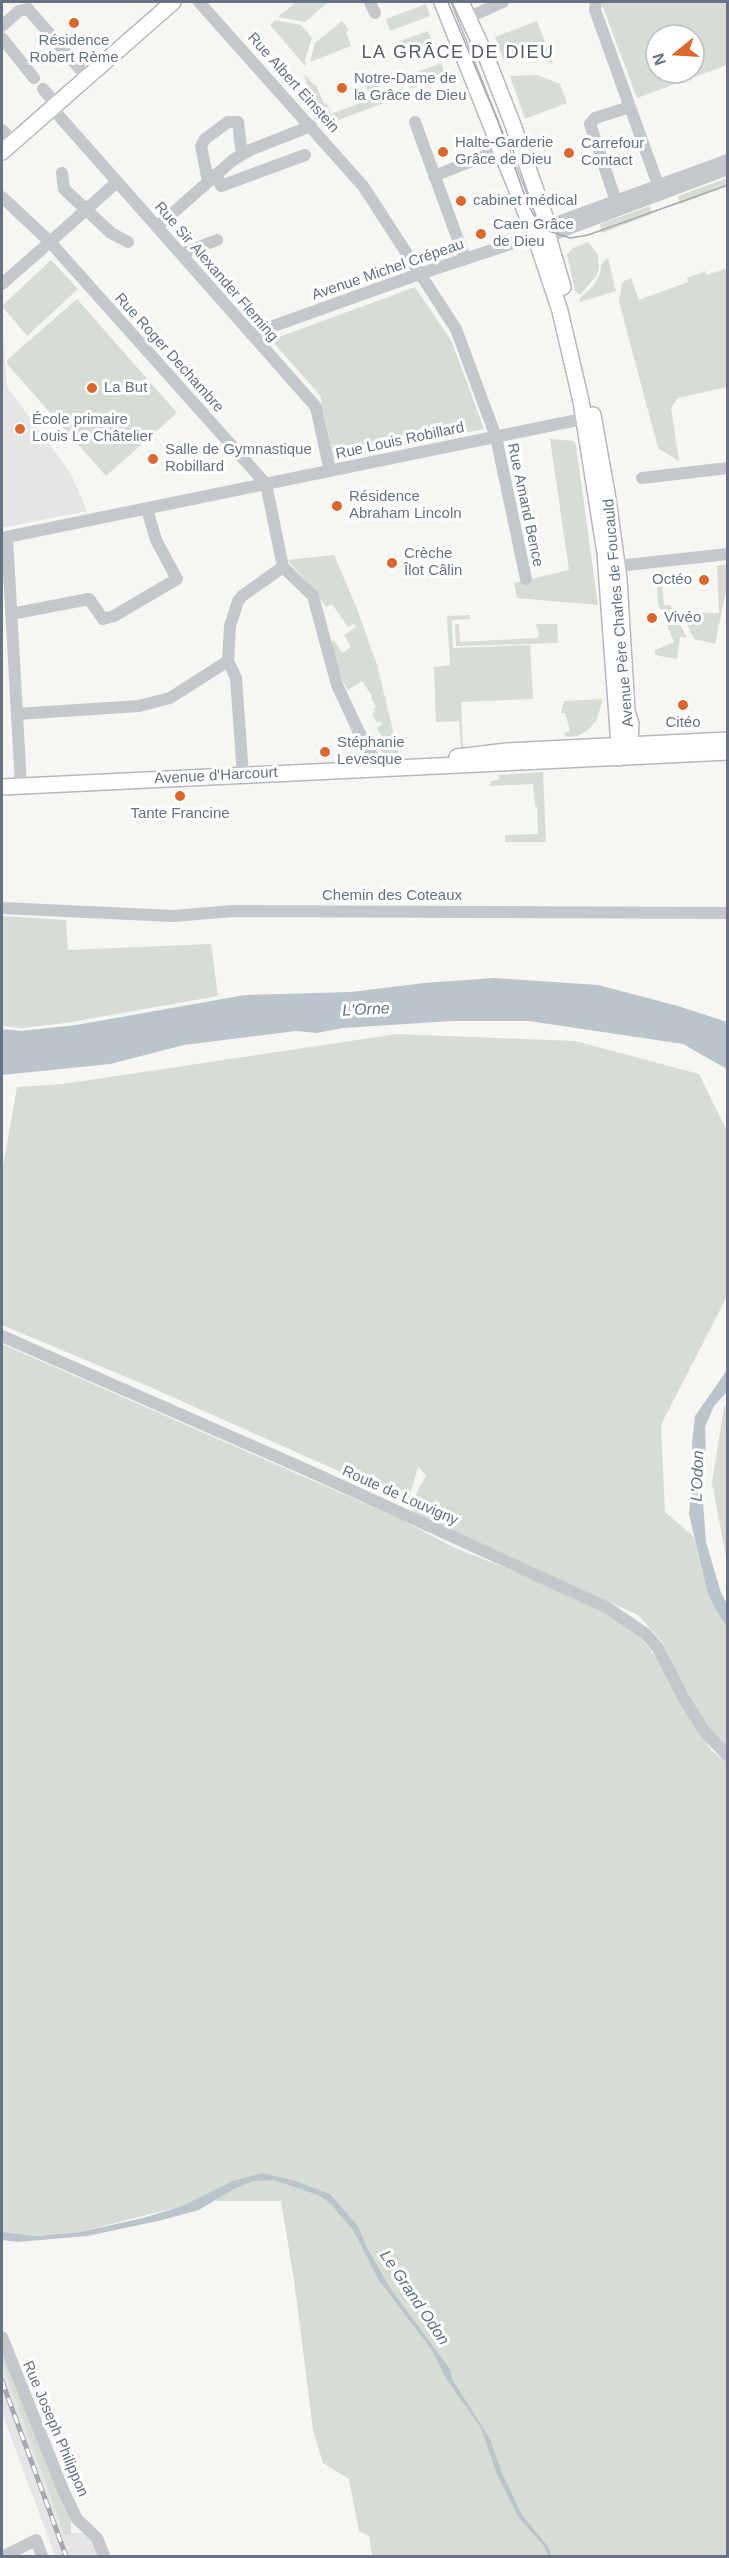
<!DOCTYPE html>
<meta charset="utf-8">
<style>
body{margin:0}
#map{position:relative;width:729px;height:2558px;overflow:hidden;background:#f6f6f3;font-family:Arial,sans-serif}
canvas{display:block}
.frame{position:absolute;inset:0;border:3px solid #667383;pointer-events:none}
.north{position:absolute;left:645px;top:24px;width:60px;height:60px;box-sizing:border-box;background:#fff;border:2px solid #c2c7cd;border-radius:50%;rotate:252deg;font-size:16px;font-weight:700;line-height:24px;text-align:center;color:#667383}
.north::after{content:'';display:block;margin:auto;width:21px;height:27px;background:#dc672d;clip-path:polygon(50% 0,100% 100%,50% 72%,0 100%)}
</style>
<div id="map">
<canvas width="729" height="2558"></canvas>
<div class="frame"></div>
<div class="north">N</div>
</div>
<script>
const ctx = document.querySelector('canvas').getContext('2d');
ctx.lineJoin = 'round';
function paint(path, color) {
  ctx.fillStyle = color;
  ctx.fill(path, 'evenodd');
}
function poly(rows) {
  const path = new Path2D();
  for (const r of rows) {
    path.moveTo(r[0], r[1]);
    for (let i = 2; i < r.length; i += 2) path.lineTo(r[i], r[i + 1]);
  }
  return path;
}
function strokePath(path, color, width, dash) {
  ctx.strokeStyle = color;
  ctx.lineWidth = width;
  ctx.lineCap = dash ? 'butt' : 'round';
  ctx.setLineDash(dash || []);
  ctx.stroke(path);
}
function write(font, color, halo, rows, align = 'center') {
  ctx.font = font + ' Arial,sans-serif';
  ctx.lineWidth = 6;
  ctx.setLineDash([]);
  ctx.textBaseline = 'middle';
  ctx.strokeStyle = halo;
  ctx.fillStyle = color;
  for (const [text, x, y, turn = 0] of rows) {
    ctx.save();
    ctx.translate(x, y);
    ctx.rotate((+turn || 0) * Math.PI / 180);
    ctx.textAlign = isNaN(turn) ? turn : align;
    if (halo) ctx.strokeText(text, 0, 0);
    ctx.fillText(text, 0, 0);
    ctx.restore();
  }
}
const built = poly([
 [2,312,5,316,2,317,7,387,70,472,87,511,2,528],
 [2,2363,64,2533,83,2533,94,2540,101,2556,55,2556,2,2413]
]);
const green = poly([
 [296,2,325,2,327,3,305,22,278,17],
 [601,2,727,2,727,65,637,98],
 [657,36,693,36,693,72,657,72],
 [426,4,430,16,390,31,386,19],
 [275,20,301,25,312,38,305,59,306,67,270,25],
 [342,21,349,30,346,32,351,46,310,62,315,43],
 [537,21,553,64,528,52,504,61,495,37],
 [428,31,433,43,399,54,395,43],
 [441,63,446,76,411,89,406,76],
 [304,74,314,85,316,85,324,104,327,103,331,114,371,99,366,85,377,85,384,103,325,125,317,118,321,114,307,99,308,88],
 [537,75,560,84,567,103,525,119,510,76],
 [727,178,727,186,680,204,678,196],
 [650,206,652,214,602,233,600,224],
 [588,242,598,255,599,267,597,275,580,295,575,291,567,255,573,248],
 [608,258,616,291,579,302,581,297,594,285,599,276,602,263],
 [51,260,78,289,27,336,2,306],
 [727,268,727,387,678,398,671,408,679,461,658,448,619,302,622,282,631,278,639,300,688,282,687,278,705,271,707,275],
 [415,287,452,342,484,429,334,460,320,395,271,340],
 [77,299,177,413,106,476,7,364,7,360],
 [550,439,574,441,576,445,598,605,517,598,514,583,569,570],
 [334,555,356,606,377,665,399,755,386,755,376,747,373,742,382,737,377,728,382,724,380,721,377,723,372,714,375,712,373,709,376,707,371,698,372,696,362,681,348,690,340,676,329,644,334,640,342,653,351,647,344,635,356,627,354,624,348,627,332,604,326,607,308,583,287,560],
 [727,564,727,586,715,644,694,639,681,612,719,613,717,566],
 [657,584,662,584,664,605,670,605,687,638,680,637,677,659,655,655,655,650,674,642,658,603],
 [470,615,470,619,452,620,453,648,530,645,533,697,532,699,461,702,463,748,461,748,459,721,436,722,434,667,450,665,447,616],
 [455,624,459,624,460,642,537,638,539,634,536,624,557,624,558,643,456,646],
 [603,699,596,721,587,731,577,736,566,737,564,733,570,731,565,713,561,713,564,701],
 [543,772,546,842,505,842,505,835,538,834,537,807,535,806,533,784,489,786,491,781,499,780,498,775],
 [2,916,66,920,68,950,211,944,218,996,66,1023,22,1028,2,1026],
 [397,1034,575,1041,699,1074,727,1131,727,1296,661,1425,665,1512,694,1537,707,1591,714,1607,727,1627,727,1751,712,1735,685,1690,663,1643,638,1615,413,1512,413,1500,426,1475,418,1467,408,1501,399,1498,150,1387,2,1325,2,1172,17,1087,63,1084],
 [2,1344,400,1519,455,1548,564,1591,621,1618,642,1639,656,1657,680,1704,712,1751,727,1763,727,2556,372,2556,369,2536,359,2531,349,2479,323,2463,313,2430,294,2280,281,2201,216,2201,230,2183,182,2206,80,2232,36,2236,2,2232],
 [727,1404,727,1562,712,1483,724,1407],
 [2,2347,71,2515,71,2534,64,2534,2,2363]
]);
const water = poly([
 [494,978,598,985,678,1006,727,1022,727,1069,683,1044,529,1021,452,1021,343,1028,317,1033,296,1031,184,1045,110,1064,2,1075,2,1029,21,1031,76,1025,245,995,351,992,424,983],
 [727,1370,727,1392,714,1406,705,1427,706,1458,702,1471,704,1479,702,1489,706,1542,721,1593,727,1604,727,1627,714,1607,707,1591,689,1514,694,1462,692,1444,695,1416],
 [262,2173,292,2180,330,2194,358,2226,366,2246,390,2288,450,2369,452,2379,490,2439,502,2473,522,2515,547,2545,552,2556,548,2556,544,2546,519,2518,496,2472,481,2428,447,2380,431,2349,378,2279,353,2230,330,2203,318,2195,274,2180,253,2181,232,2190,199,2210,158,2221,87,2236,17,2242,2,2240,2,2232,36,2236,80,2232,143,2218,182,2206,233,2181]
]);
const minor = poly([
 [199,2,363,186,456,329,496,437,526,579],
 [370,2,375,13],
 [596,2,595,10,661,193],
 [469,17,503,2],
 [2,26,19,11,28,9,87,77],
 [2,38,34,78],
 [43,89,56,104],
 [52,108,316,407,330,471],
 [415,122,465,259],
 [2,130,13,141],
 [62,173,64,189,111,233,128,242],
 [216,174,221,186,305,155],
 [434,176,500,150],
 [208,181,201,146,205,139,228,122,238,122,242,155],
 [117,182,50,242,266,484,283,567,313,596,337,685,358,730,374,759,377,769],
 [2,197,50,242,2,284],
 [616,201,590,124,595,118,630,107],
 [157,227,233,160,250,150,311,126],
 [542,236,555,234,728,169],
 [181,254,217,240],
 [251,334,419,274,535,236,561,221,728,160],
 [642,478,728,468],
 [7,537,21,786],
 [2,538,592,417],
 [608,567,728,554],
 [11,614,89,599,103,619,114,616,177,579,156,540,147,509],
 [228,661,236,678,243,775],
 [17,714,139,706,170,698,228,661,230,626,238,601,242,596,283,567],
 [2,908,173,916,233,911,728,913],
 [2,1336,316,1474,606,1607,646,1634,658,1648,684,1699,705,1732,728,1756],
 [2,2337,64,2492,77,2519,97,2538,104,2556],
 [4,2556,36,2540,42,2556]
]);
const major = poly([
 [442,2,535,236,560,311,581,401,605,553,620,758],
 [461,2,488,61,513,125,549,228,548,236,563,287],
 [2,152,173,2],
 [593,415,607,493,619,579,627,711,631,724,629,757],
 [457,757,507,751,728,740],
 [2,787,728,752]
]);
const tram = poly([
 [448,2,497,119,528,204,533,214,546,230,570,238,588,235,728,185]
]);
const rail = poly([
 [2,2381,66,2556]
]);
const markers = [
 [74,23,6,"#dc672d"],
 [342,88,6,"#dc672d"],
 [443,152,6,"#dc672d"],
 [569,153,6,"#dc672d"],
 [461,201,6,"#dc672d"],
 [481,234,6,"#dc672d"],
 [92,388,6,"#dc672d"],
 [20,429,6,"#dc672d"],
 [153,459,6,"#dc672d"],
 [337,506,6,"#dc672d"],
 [392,563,6,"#dc672d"],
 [704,580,6,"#dc672d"],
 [652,618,6,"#dc672d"],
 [683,705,6,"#dc672d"],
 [325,752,6,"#dc672d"],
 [180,796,6,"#dc672d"]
];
const poiNames = [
 ["Résidence",74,41,"center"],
 ["Robert Rème",74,58,"center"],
 ["Notre-Dame de",354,79],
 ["la Grâce de Dieu",354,96],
 ["Halte-Garderie",455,143],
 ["Grâce de Dieu",455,160],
 ["Carrefour",581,144],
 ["Contact",581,161],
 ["cabinet médical",473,201],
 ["Caen Grâce",493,225],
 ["de Dieu",493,242],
 ["La But",104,388],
 ["École primaire",32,420],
 ["Louis Le Châtelier",32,437],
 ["Salle de Gymnastique",165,450],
 ["Robillard",165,467],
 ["Résidence",349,497],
 ["Abraham Lincoln",349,514],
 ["Crèche",404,554],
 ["Îlot Câlin",404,571],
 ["Octéo",692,580,"right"],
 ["Vivéo",664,618],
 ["Citéo",683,723,"center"],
 ["Stéphanie",337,743],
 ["Levesque",337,760],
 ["Tante Francine",180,814,"center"]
];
const streetNames = [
 ["Rue Albert Einstein",293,83,48],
 ["Avenue Michel Crépeau",388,270,-19],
 ["Rue Sir Alexander Fleming",216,272,49],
 ["Rue Roger Dechambre",169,353,48],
 ["Rue Louis Robillard",400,441,-12],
 ["Rue Amand Bence",525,505,78],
 ["Avenue Père Charles de Foucauld",619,613,-95],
 ["Avenue d'Harcourt",216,776,-3],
 ["Chemin des Coteaux",392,896],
 ["Route de Louvigny",400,1496,24],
 ["Rue Joseph Philippon",55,2429,67]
];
const waterNames = [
 ["L'Orne",366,1010,-3],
 ["L'Odon",698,1476,-88],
 ["Le Grand Odon",414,2298,56]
];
const quarterNames = [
 ["LA GRÂCE DE DIEU",458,53]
];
paint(built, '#e4e5e4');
paint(green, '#d7ddd4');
paint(water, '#bbc4ca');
strokePath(major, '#b5b9bd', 18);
strokePath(minor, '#c4c7cb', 12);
strokePath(major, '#fff', 15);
strokePath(tram, '#a5a9af', 1.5);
strokePath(rail, '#a5a9af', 5);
strokePath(rail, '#fff', 3, [9]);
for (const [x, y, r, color] of markers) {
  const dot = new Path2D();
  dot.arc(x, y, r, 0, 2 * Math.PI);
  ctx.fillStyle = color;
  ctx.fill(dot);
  strokePath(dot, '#fff', 2);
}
write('15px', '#667383', '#fff', poiNames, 'left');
write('15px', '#667383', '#fff', streetNames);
write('italic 16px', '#62747f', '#fff', waterNames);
ctx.letterSpacing = '1.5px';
write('18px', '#545d68', '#fff', quarterNames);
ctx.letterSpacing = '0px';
</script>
